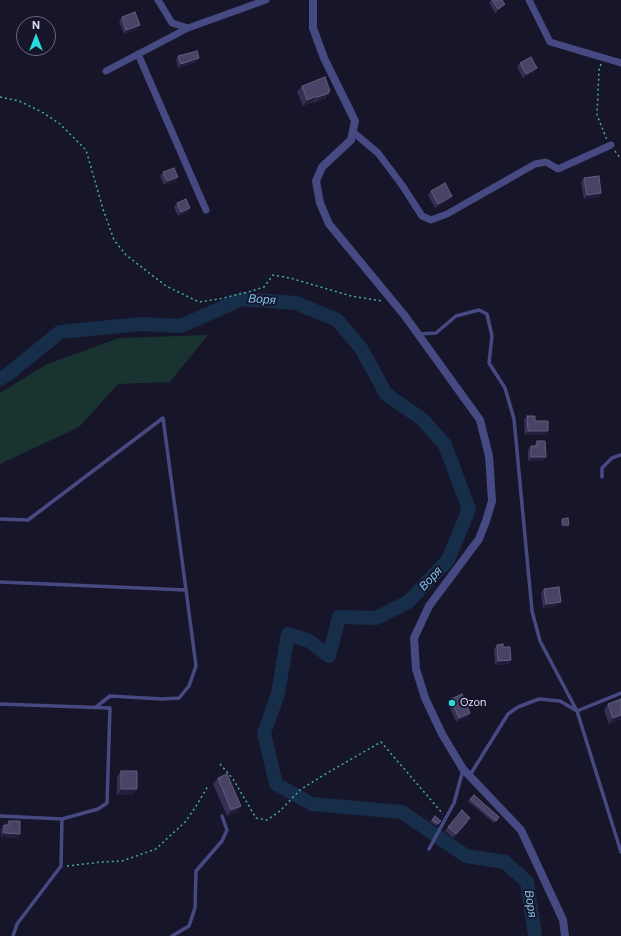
<!DOCTYPE html>
<meta charset="utf-8">
<style>
body{margin:0}
#map{position:relative;width:621px;height:936px;overflow:hidden;background:#171529;font-family:"DM Sans",sans-serif}
canvas{display:block}
.north{position:absolute;left:16px;top:16px;width:40px;height:40px;box-sizing:border-box;background:#171529;border:1px solid #69677d;border-radius:50%;rotate:0deg;font-size:11px;font-weight:700;line-height:16px;text-align:center;color:#e3e2fb}
.north::after{content:'';display:block;margin:auto;width:14px;height:18px;background:#28dbe0;clip-path:polygon(50% 0,100% 100%,50% 72%,0 100%)}
</style>
<div id="map">
<canvas width="621" height="936"></canvas>
<div class="north">N</div>
</div>
<script>
const ctx = document.querySelector('canvas').getContext('2d');
ctx.lineJoin = 'round';
function paint(path, color) {
  ctx.fillStyle = color;
  ctx.fill(path, 'evenodd');
}
function poly(rows) {
  const path = new Path2D();
  for (const r of rows) {
    path.moveTo(r[0], r[1]);
    for (let i = 2; i < r.length; i += 2) path.lineTo(r[i], r[i + 1]);
  }
  return path;
}
function strokePath(path, color, width, dash) {
  ctx.strokeStyle = color;
  ctx.lineWidth = width;
  ctx.lineCap = dash ? 'butt' : 'round';
  ctx.setLineDash(dash || []);
  ctx.stroke(path);
}
function write(font, color, halo, rows, align = 'center') {
  ctx.font = font + ' "DM Sans",sans-serif';
  ctx.lineWidth = 4;
  ctx.setLineDash([]);
  ctx.textBaseline = 'middle';
  ctx.strokeStyle = halo;
  ctx.fillStyle = color;
  for (const [text, x, y, turn = 0] of rows) {
    ctx.save();
    ctx.translate(x, y);
    ctx.rotate((+turn || 0) * Math.PI / 180);
    ctx.textAlign = isNaN(turn) ? turn : align;
    if (halo) ctx.strokeText(text, 0, 0);
    ctx.fillText(text, 0, 0);
    ctx.restore();
  }
}
const green = poly([
 [208,335,170,382,118,384,79,427,0,464,0,393,45,365,119,338]
]);
const river = poly([
 [0,379,7,375,60,332,141,324,181,326,242,299,296,303,337,320,361,348,386,394,422,419,445,445,469,509,448,560,408,602,376,618,339,617,329,656,309,641,288,634,278,694,264,733,276,784,312,804,402,812,466,856,505,862,527,882,535,936]
]);
const path = poly([
 [601,64,599,70,597,115,607,140],
 [0,97,19,101,42,112,60,124,86,150,103,209,114,240,126,255,166,286,199,302,219,299,252,291,264,287,273,275,290,278,351,296,382,301],
 [615,151,621,159],
 [220,764,233,779,256,818,267,820,280,811,300,790,322,776,381,742,443,814],
 [67,866,102,862,122,861,156,849,185,822,195,808,208,786]
]);
const service = poly([
 [419,334,436,333,456,316,479,310,487,314,492,336,489,363,505,388,514,419,532,611,540,641,577,711,560,701,539,699,518,707,508,714,470,775],
 [602,477,602,468,612,458,621,455],
 [0,519,28,520,163,418,186,590],
 [0,582,186,590,196,666,189,686,179,698,162,699,110,696,96,707],
 [621,693,577,711,621,852],
 [0,704,110,708,107,803,98,809,62,819,0,816],
 [429,849,454,803,463,770],
 [13,936,17,924,61,866,62,819],
 [172,936,189,926,195,908,196,871,222,841,227,830,222,816]
]);
const minor = poly([
 [158,0,172,23,188,28],
 [529,0,550,42,621,63],
 [138,54,206,210],
 [106,71,188,28,266,0],
 [353,132,378,153,402,185,422,216,431,220,447,214,535,164,546,162,558,169,611,145]
]);
const tertiary = poly([
 [313,0,313,28,324,58,355,121,351,140,322,167,316,181,320,203,329,224,405,316,480,420,489,456,492,501,486,521,479,539,429,606,414,638,416,669,425,698,442,734,463,769,521,830,563,920,565,936]
]);
const wall = poly([
 [491,0,502,0,502,8,495,13,489,3],
 [122,17,140,25,137,29,124,34,119,21],
 [178,56,196,62,178,68,176,60],
 [520,63,534,72,523,78,517,67],
 [302,86,329,93,325,99,314,103,313,102,303,106,297,92],
 [163,172,178,177,175,181,164,185,160,176],
 [584,178,601,193,599,197,584,199,581,182],
 [431,191,452,196,449,200,435,208,428,195],
 [177,203,190,208,187,212,178,216,174,207],
 [527,416,548,431,546,435,525,435,524,420],
 [537,441,546,457,543,461,528,461,528,450,531,446,534,446],
 [562,519,569,525,568,527,562,527,561,521],
 [544,589,558,606,543,608,541,593],
 [497,645,503,647,511,660,508,664,495,665,494,649],
 [451,699,468,717,456,722,448,703],
 [621,699,621,719,609,724,604,710,608,704],
 [121,771,133,795,117,795,117,777],
 [218,778,241,806,237,812,227,816,213,784],
 [474,795,499,817,494,823,468,801],
 [435,816,441,821,437,826,430,822],
 [9,821,20,834,17,838,1,837,1,829,4,825,6,825],
 [468,822,453,838,445,831,448,827]
]);
const shadedWall = poly([
 [505,4,502,8,495,13,498,9],
 [140,25,137,29,124,34,126,30],
 [199,58,196,62,178,68,181,64],
 [537,68,534,72,523,78,526,74],
 [328,91,330,91,325,99,314,103,318,97],
 [317,96,313,102,303,106,307,100],
 [178,177,175,181,164,185,167,181],
 [601,193,599,197,584,199,587,195],
 [452,196,449,200,435,208,438,204],
 [190,208,187,212,178,216,181,212],
 [528,431,548,431,546,435,525,435],
 [531,457,546,457,543,461,528,461],
 [563,525,569,525,568,527,562,527],
 [561,602,558,606,543,608,546,604],
 [511,660,508,664,495,665,498,661],
 [470,713,468,717,456,722,459,718],
 [621,715,621,719,609,724,613,718],
 [121,789,137,789,133,795,117,795],
 [241,806,237,812,227,816,231,810],
 [4,833,20,834,17,838,1,837]
]);
const building = poly([
 [492,0,502,0,505,4,498,9,492,0],
 [135,12,140,25,126,30,122,17,135,12],
 [197,51,199,58,181,64,178,56,197,51],
 [531,57,537,68,526,74,520,63,531,57],
 [325,77,330,91,328,91,329,93,318,97,317,96,307,100,302,86,325,77],
 [174,168,178,177,167,181,163,172,174,168],
 [599,176,601,193,587,195,584,178,599,176],
 [445,183,452,196,438,204,431,191,445,183],
 [186,199,190,208,181,212,177,203,186,199],
 [527,416,535,416,535,421,548,421,548,431,528,431,527,416],
 [537,441,545,441,546,457,531,457,531,446,537,446,537,441],
 [568,518,569,525,563,525,562,519,568,518],
 [559,587,561,602,546,604,544,589,559,587],
 [503,644,503,647,510,647,511,660,498,661,497,645,503,644],
 [462,694,470,713,459,718,451,699,462,694],
 [621,699,621,715,613,718,608,704,621,699],
 [121,771,137,771,137,789,121,789,121,771],
 [227,774,241,806,231,810,218,778,227,774],
 [474,795,499,817,496,821,470,799,474,795],
 [462,810,470,818,456,834,448,827,462,810],
 [435,816,441,821,438,824,432,820,435,816],
 [9,821,20,821,20,834,4,833,4,825,9,825,9,821]
]);
const markers = [
 [452,703,4,"#28dbe0"]
];
const poiNames = [
 ["Ozon",460,703]
];
const waterNames = [
 ["Воря",262,300,4],
 ["Воря",431,579,-47],
 ["Воря",530,904,81]
];
paint(green, '#193330');
strokePath(river, '#172e4b', 14);
strokePath(path, '#43aea0', 1.5, [2, 3]);
strokePath(service, '#474982', 3.5);
strokePath(minor, '#474982', 7);
strokePath(tertiary, '#474982', 8);
paint(wall, '#353155');
paint(shadedWall, '#211e3c');
paint(building, '#484466');
strokePath(building, '#605d7e', 1);
for (const [x, y, r, color] of markers) {
  const dot = new Path2D();
  dot.arc(x, y, r, 0, 2 * Math.PI);
  ctx.fillStyle = color;
  ctx.fill(dot);
  strokePath(dot, '#171529', 1.5);
}
write('11px', '#e3e2fb', '#171529', poiNames, 'left');
write('italic 12px', '#7ec1ed', '#171529', waterNames);
</script>
